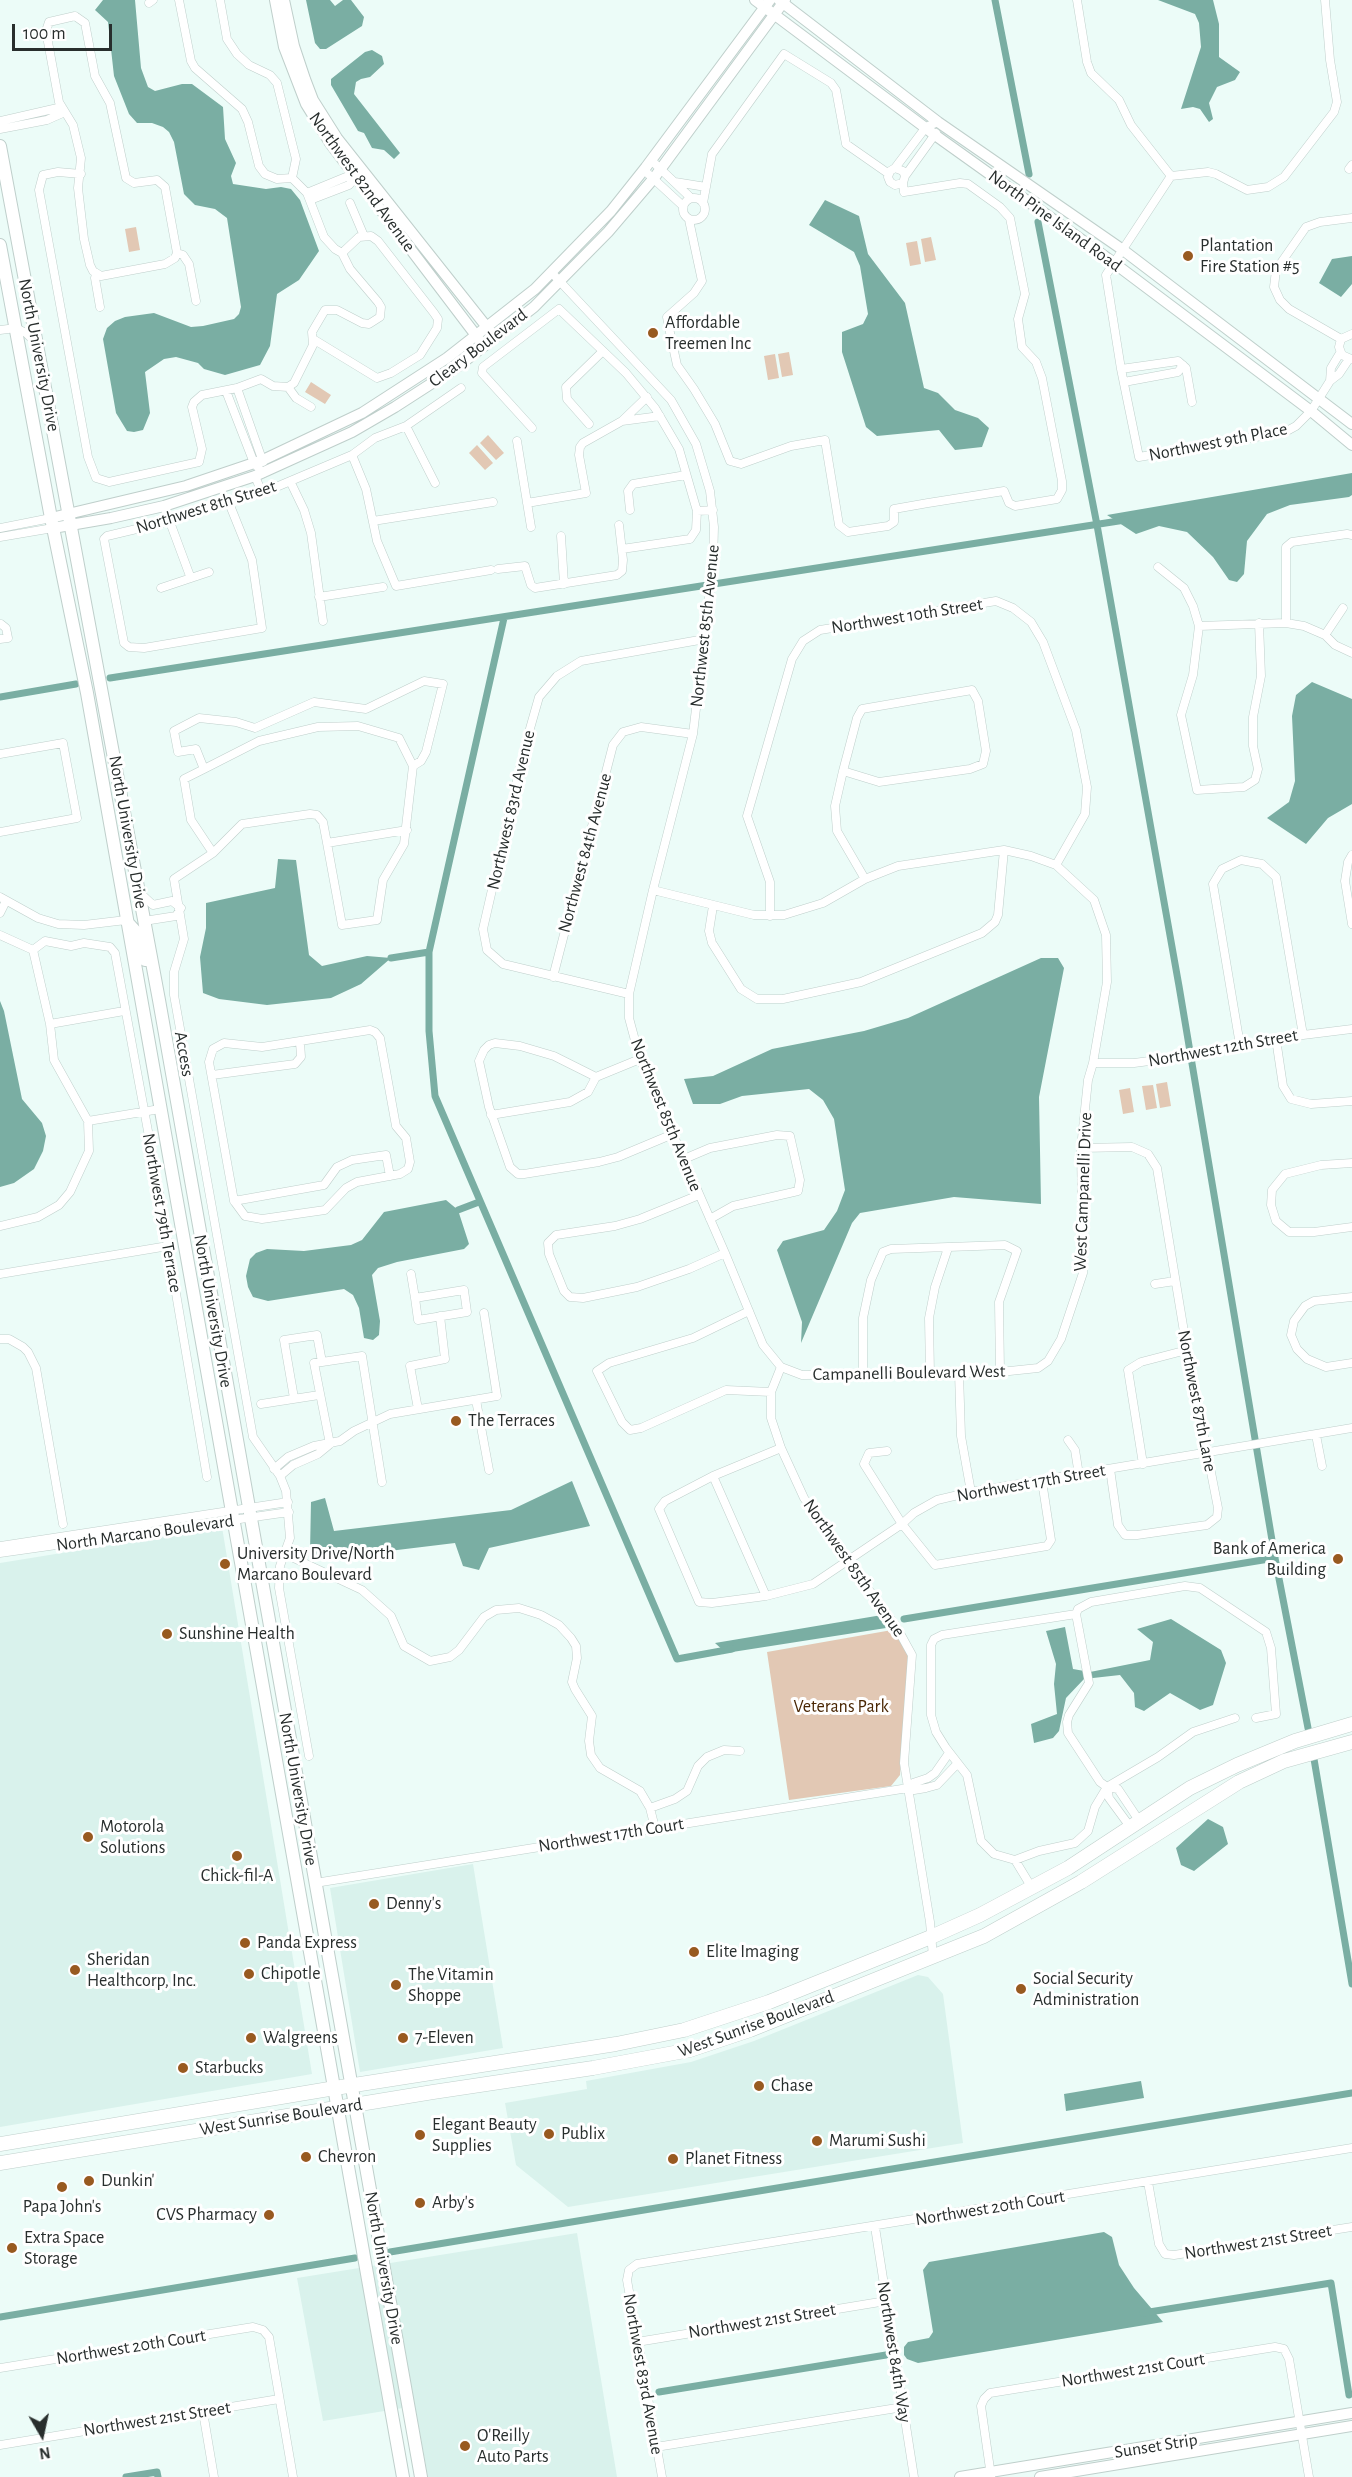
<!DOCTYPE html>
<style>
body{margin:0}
#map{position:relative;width:1352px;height:2477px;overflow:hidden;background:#ecfcf8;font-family:"Alegreya Sans",sans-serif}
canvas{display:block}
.north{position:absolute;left:12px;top:2405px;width:60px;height:60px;-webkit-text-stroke:4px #fff;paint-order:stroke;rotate:171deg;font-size:16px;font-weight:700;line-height:24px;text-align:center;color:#282e2d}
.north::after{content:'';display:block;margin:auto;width:21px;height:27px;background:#282e2d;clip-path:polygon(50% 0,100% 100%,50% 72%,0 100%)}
.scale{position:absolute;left:12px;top:24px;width:100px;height:27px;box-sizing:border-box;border:3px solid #282e2d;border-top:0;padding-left:8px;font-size:18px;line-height:21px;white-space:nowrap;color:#282e2d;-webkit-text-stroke:4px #fff;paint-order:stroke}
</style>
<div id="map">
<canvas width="1352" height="2477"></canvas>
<div class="north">N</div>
<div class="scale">100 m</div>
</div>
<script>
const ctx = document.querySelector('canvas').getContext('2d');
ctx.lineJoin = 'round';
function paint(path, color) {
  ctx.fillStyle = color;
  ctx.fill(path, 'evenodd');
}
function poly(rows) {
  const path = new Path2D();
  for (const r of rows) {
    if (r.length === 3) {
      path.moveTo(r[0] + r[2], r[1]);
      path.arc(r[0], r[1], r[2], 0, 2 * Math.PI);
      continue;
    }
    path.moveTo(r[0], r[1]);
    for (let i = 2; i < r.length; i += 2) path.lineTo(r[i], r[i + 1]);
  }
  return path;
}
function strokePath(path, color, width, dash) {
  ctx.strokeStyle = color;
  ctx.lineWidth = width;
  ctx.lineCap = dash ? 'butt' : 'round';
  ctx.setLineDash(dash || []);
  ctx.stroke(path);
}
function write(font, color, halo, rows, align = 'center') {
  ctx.font = font + ' "Alegreya Sans",sans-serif';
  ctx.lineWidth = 6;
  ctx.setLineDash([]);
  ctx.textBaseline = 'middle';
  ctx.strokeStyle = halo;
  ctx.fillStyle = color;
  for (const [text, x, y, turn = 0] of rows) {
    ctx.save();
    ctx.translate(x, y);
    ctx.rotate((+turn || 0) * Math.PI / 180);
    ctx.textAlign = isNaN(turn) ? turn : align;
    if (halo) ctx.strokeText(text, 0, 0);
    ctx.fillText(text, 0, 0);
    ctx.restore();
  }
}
const built = poly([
 [222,1527,312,2074,0,2127,0,1563],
 [473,1864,503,2048,360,2072,330,1888],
 [918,1975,928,1977,943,1994,963,2143,568,2207,516,2165,505,2103,587,2089,586,2081,691,2062,754,2041],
 [577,2233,617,2477,428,2477,415,2406,323,2421,297,2278]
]);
const green = poly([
 [136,227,140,250,129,252,125,229],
 [931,237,936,260,925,262,921,239],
 [917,241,921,264,910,266,906,243],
 [789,352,793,375,782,377,778,354],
 [775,354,779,378,768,380,764,356],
 [311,382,331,395,325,404,305,392],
 [488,435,504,453,496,460,480,443],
 [477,445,493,463,485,470,469,453],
 [1167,1082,1171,1106,1160,1108,1156,1084],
 [1153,1085,1157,1108,1146,1110,1142,1086],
 [1130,1088,1134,1112,1123,1114,1119,1090],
 [892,1630,909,1655,900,1775,891,1786,789,1800,767,1652]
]);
const water = poly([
 [103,0,135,0,141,68,148,87,155,91,182,84,192,84,223,107,225,139,236,163,231,176,233,184,266,189,281,187,291,189,300,200,319,251,299,280,277,294,270,346,260,365,225,375,204,369,198,363,176,357,164,359,145,372,150,413,143,430,134,432,127,431,116,413,103,339,107,328,115,321,125,317,154,313,191,327,203,326,234,319,239,314,241,307,227,218,215,209,195,205,184,194,174,142,169,132,163,127,152,123,137,123,129,114,114,76,108,22,95,10],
 [306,0,330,0,335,6,343,0,351,0,364,17,362,26,326,49,320,49,315,43],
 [1158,0,1213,0,1219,24,1219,57,1240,72,1235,80,1217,87,1209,103,1213,119,1209,122,1200,109,1193,107,1181,109,1201,47,1199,23,1195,14],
 [372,50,382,56,384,64,370,77,361,79,356,82,354,94,400,153,394,159,384,150,372,148,364,133,358,131,331,85,331,79,365,52],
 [825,200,859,216,868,254,905,303,924,388,938,393,955,410,978,418,989,428,982,447,955,450,939,430,877,436,866,427,842,352,842,332,863,324,868,314,860,266,854,252,809,225],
 [1352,256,1352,284,1341,297,1319,283,1332,259],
 [1352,473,1352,495,1349,497,1290,505,1267,514,1247,541,1244,574,1237,582,1229,580,1213,557,1187,532,1159,526,1136,534,1107,515],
 [1312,682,1352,699,1352,804,1328,818,1306,844,1267,818,1289,802,1295,781,1292,716,1296,695],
 [278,859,296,860,309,955,322,966,367,956,391,958,361,984,331,998,267,1005,219,999,203,993,200,957,206,928,206,903,275,888],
 [1041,958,1058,958,1064,968,1039,1097,1041,1204,954,1197,860,1213,852,1223,801,1343,802,1322,777,1250,783,1241,824,1230,837,1211,845,1190,834,1119,823,1100,809,1089,742,1096,720,1104,693,1104,684,1079,713,1076,772,1049,864,1031,908,1018],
 [0,1001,4,1011,22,1099,42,1123,46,1136,43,1151,34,1169,14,1183,0,1187],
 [446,1200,458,1210,469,1244,464,1249,397,1262,378,1268,372,1275,380,1321,379,1335,373,1340,364,1338,359,1308,353,1295,344,1289,268,1301,253,1297,248,1287,246,1276,250,1259,256,1253,267,1249,304,1251,351,1245,362,1240,384,1212],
 [572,1481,590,1526,489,1548,479,1570,463,1566,455,1543,323,1559,310,1552,311,1502,325,1498,334,1531,511,1510],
 [882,1615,886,1628,726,1653,715,1643],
 [1171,1619,1221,1650,1226,1663,1213,1705,1200,1710,1170,1693,1144,1711,1135,1707,1134,1693,1120,1675,1084,1679,1066,1698,1059,1731,1053,1738,1034,1743,1031,1724,1057,1714,1054,1684,1056,1664,1046,1631,1065,1627,1073,1669,1090,1672,1150,1660,1153,1642,1137,1629],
 [1208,1819,1223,1827,1228,1844,1194,1871,1181,1865,1176,1848],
 [1141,2081,1144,2098,1066,2111,1064,2094],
 [1104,2232,1112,2237,1119,2265,1134,2288,1163,2322,918,2363,907,2359,904,2355,904,2347,908,2342,929,2338,933,2332,923,2270,929,2262]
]);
const canal = poly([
 [995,0,1029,174],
 [1038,222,1097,525,1179,986,1275,1558,1308,1728],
 [504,618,429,952,429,1031,435,1096,677,1659,732,1649],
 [110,678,1125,520],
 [0,697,76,684],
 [391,958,429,952],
 [458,1210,479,1202],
 [904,1619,1275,1558],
 [1314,1759,1352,1984],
 [390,2252,1352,2093],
 [1143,2313,1331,2283,1349,2395],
 [0,2317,355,2258],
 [659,2392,886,2355],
 [126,2477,157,2472,158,2477]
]);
const street = poly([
 [220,0,227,39,237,54,249,65,270,75,277,83,296,159,292,178],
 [1077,0,1087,62,1091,73,1119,100,1131,125,1171,176,1106,275,1121,369,1139,457,1285,432,1296,426,1311,411,1330,381,1339,374,1349,359],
 [149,3,153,0],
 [75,16,85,23,95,76,110,103,126,178,134,183,157,180,165,187,177,253,175,258,165,264,101,276,93,271,90,265,84,239,78,188,81,158,73,125,59,102,46,31,49,22,75,16],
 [0,121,62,107],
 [0,129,47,120,65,112],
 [651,160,691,198],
 [895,168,926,127,938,122],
 [1349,169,1352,165],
 [644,170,683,206],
 [81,174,58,172,43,175,39,190,88,457,96,478,109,482,199,462,202,449,192,407,194,402,202,395,237,388,261,379,273,386,288,387,294,383,313,345,312,332,325,310,337,310,362,323,369,324,380,317,381,307,378,302,350,269,342,253,335,249,324,237,307,193,292,178,277,179,265,174,259,166,248,122,242,109,195,68,191,61,179,0],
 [905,176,936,133],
 [1171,176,1208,172,1216,174,1247,190,1268,187,1284,177,1334,112,1337,102,1330,60,1325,0],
 [675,182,706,187],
 [307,193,346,177,356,176],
 [694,209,11],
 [310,200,349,185,358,175],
 [350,203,364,236],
 [703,203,712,154,784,54,831,83,836,90,846,144,889,174],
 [689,220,702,281,694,293,667,317,669,328,677,365,694,389,715,424,730,461,741,464,791,446,825,440,839,525,848,532,888,526,894,522,894,509,928,503,1004,491,1009,503,1015,506,1057,499,1062,490,1062,481,1042,378,1036,362,1022,347,1018,319,1025,294,1010,218,1000,207,968,184,960,183,904,192,903,183,905,176,903,171,895,168,890,171,888,177,890,182,895,185,903,183],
 [177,253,183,255,189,264,196,301],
 [552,273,671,400,696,444,710,491,714,527,713,564,693,734,653,890,629,994,629,1018,640,1059,725,1253,763,1345,781,1367],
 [96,274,95,278,100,307],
 [0,330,16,328,26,333,37,344],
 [313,339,377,378,391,373,420,355,437,328,438,319,434,313,378,241,371,236,359,237,342,253],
 [1341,339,1289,309,1280,300,1274,287,1276,270,1306,227,1320,222,1352,218],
 [1351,359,1342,355,1339,347,1341,339,1352,334],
 [1121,369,1178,361,1186,368,1192,402],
 [1330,381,1331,368,1340,353],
 [1124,382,1178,372,1183,365],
 [288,387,296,398,311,407],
 [237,388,263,462],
 [226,391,254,463,263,473],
 [622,421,660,416],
 [589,424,567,399,566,387,603,351],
 [406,426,435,483],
 [532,428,482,373,483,367,559,309,626,373,655,408,679,449,697,511],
 [517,441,531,527],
 [352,455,366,489,377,541,396,586,491,570],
 [255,476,262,493],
 [290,481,304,510,311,533,323,621],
 [229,503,252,560,262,628,144,648,129,647,124,643,104,539,107,536,170,521,253,494,262,493,352,455,375,438,406,426,461,388],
 [527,503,586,493,579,455,580,447,583,443,622,421,647,397],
 [164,506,190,576],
 [630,510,628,491,633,484,686,475],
 [373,521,493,502],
 [0,528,51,518],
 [561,536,564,584],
 [0,537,53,528],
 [622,549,690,539,696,530,697,511,713,510],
 [1158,567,1184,588,1193,606,1199,626,1193,675,1181,715,1197,790,1244,787,1255,780,1258,769,1253,746,1253,717,1261,676,1259,623],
 [498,569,525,566,531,585,535,588,617,575,622,571,623,560,619,525],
 [161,588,209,572],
 [319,597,383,587],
 [1286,623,1286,547,1292,542,1347,534,1352,535],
 [1199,626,1286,623,1304,626,1325,635,1335,645,1352,653],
 [1325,635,1343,608],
 [0,639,8,638,6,628,1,624],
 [0,754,63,743,77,818,0,832],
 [204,769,259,741,318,727,358,726,399,738,413,766],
 [843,771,879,782,970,769,983,764,986,751,978,701,972,690,862,709,857,718,843,771,835,806,837,831,865,879],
 [213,853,191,820,184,779,204,769,196,749,178,752,174,731,199,718,236,722,255,728,314,702,366,709,424,681,443,684,426,752,421,761,413,766,404,844,383,880,377,920,342,925,327,843],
 [1352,855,1348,862,1345,881,1352,924],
 [653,890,754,915,784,915,823,903,865,879,898,866,1004,850,1031,856,1056,865,1094,900,1106,935,1107,982,1093,1063,1088,1080,1081,1148,1083,1273,1061,1339,1048,1361,1038,1368,1000,1372,930,1374,802,1375,781,1367],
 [140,893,153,905,172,901,181,908,176,916,144,921],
 [0,897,38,918,58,924,84,925,126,920],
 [713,906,709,931,712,943,741,989,757,999,783,999,861,982,982,933,995,922,998,915,1004,850],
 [0,913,6,901],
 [770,916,770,882,747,816,792,659,803,641,820,630,996,601,1013,608,1031,622,1043,642,1076,730,1087,787,1085,814,1056,865],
 [0,935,33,950],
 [33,950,45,941,71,946,84,943,110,947,115,953,155,1169,207,1477],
 [553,977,613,745,623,732,641,727,693,734],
 [629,994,503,964,487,950,483,929,525,746,539,697,557,676,581,661,705,639],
 [50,1024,124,1011],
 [370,1030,375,1032,380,1038,396,1126,406,1138,410,1162,408,1169,400,1174,357,1182,346,1188,325,1210,262,1219,245,1216,234,1201,209,1062,213,1049,224,1043,262,1047,370,1030],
 [1276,1039,1283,1086,1291,1099,1311,1104,1352,1101],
 [1240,1045,1213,884,1222,869,1241,860,1262,864,1276,877,1303,1035],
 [640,1059,596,1077,554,1056,520,1046,495,1043,489,1045,484,1050,479,1061,489,1107,510,1167,518,1174,524,1174,599,1162,618,1157,673,1134],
 [1093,1063,1134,1063,1172,1058,1303,1035,1352,1029],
 [212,1075,295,1064,301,1057,300,1042],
 [491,1115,570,1102,588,1092,596,1077],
 [88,1121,160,1109],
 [1081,1148,1132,1147,1148,1154,1157,1168,1187,1350,1218,1508,1217,1517,1207,1525,1137,1535,1125,1535,1118,1525,1110,1469],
 [684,1159,710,1148,777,1135,790,1136,800,1180,798,1191,733,1206,710,1219],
 [1352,1163,1321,1165,1285,1174,1272,1190,1271,1205,1276,1221,1289,1232,1314,1232,1352,1227],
 [699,1195,640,1219,615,1226,556,1235,548,1243,549,1254,564,1291,570,1297,583,1298,637,1287,689,1269,725,1253],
 [234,1201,324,1185,337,1167,352,1160,386,1155,390,1176],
 [0,1226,38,1217,59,1205,70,1192,89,1151,88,1121,54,1060,50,1024,33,950],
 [0,1274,168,1246],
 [411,1274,415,1298,418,1320,467,1312,464,1290,415,1298],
 [1155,1284,1175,1281],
 [1352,1297,1314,1301,1305,1306,1294,1321,1291,1335,1297,1349,1307,1359,1326,1367,1352,1363],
 [749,1311,693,1338,609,1363,597,1371,622,1422,630,1430,641,1428,726,1390,771,1392],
 [0,1339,9,1339,23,1347,28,1352,36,1368,63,1524],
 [322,1362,314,1363,330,1444],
 [781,1367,771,1392,771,1418,781,1448,804,1498,848,1562,896,1626,912,1655,904,1763,930,1922,933,1957],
 [959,1373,961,1436,971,1492],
 [863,1374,863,1318,871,1280,883,1252,891,1249,1005,1245,1017,1251,999,1302,1000,1372],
 [930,1374,929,1318,935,1287,948,1248],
 [294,1398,284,1340,317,1335,322,1362,362,1356,382,1482],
 [476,1400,489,1470],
 [261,1404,319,1395],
 [418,1409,410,1366,445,1359,440,1316],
 [1316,1435,1322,1466],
 [1068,1440,1075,1450,1079,1475],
 [781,1448,713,1476,665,1501,659,1509,699,1602,712,1603,766,1596,813,1584,902,1524,914,1513,937,1500,971,1492,1352,1428],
 [887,1451,869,1453,864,1464,902,1524,935,1565,1047,1546,1051,1540,1042,1481],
 [1143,1464,1128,1370,1141,1362,1187,1350],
 [274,1469,288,1457,314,1446,340,1441,354,1431,390,1414,497,1396,484,1313],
 [280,1476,293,1465,318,1454,329,1445],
 [713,1476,766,1596],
 [0,1546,288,1502],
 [0,1553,289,1512],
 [285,1554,362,1590,391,1616,404,1646,430,1661,450,1657,459,1650,484,1617,496,1610,519,1608,541,1615,559,1625,571,1638,576,1646,577,1658,572,1682,575,1689,592,1716,589,1741,591,1755,600,1768,640,1791,650,1808,655,1828],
 [1076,1614,942,1635,934,1639,931,1645,931,1715,936,1732,946,1748,967,1775,981,1841,994,1854,1015,1860,1039,1851,1075,1843,1088,1831,1095,1807,1107,1787,1158,1757,1193,1732,1235,1718],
 [309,1756,279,1588,280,1566,290,1538,286,1491,280,1476,253,1437,174,995,174,972,184,939,174,879,213,853,242,824,310,814,317,815,323,822,327,843,407,830],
 [1107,1787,1109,1798,1131,1828],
 [908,1788,913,1783,928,1778,935,1773,949,1753],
 [650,1808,675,1799,687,1791,698,1766,707,1757,724,1750,740,1751],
 [1140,1822,1118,1789,1107,1787,1100,1782,1068,1733,1067,1722,1069,1715,1089,1683,1076,1614,1078,1609,1091,1602,1185,1586,1200,1588,1266,1632,1271,1648,1276,1714,1256,1718],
 [1015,1860,1032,1888],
 [315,1883,908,1788,914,1790,926,1788,937,1785,957,1764],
 [1148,2182,1159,2244,1165,2254,1174,2255,1352,2227],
 [875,2227,914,2477],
 [637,2342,886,2301],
 [0,2368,253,2327,263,2330,269,2337,293,2477],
 [203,2412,214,2477],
 [0,2445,279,2399],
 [656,2447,903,2407],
 [991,2476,981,2406,984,2399,990,2393,1275,2347,1284,2349,1289,2359,1309,2477],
 [662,2477,627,2280,629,2270,637,2264,1352,2148]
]);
const secondary = poly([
 [275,0,284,47,306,104,330,143,481,342],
 [284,0,294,46,305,79,313,100,337,138,490,331],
 [755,0,935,135,1114,263,1311,411,1352,445],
 [779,0,938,122,1123,250,1352,424],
 [51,518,186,486,263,460,362,413,447,358,535,289,611,211,646,167,770,0],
 [53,528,111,518,164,506,255,476,352,432,395,407,457,367,534,307,608,232,654,178,785,0],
 [960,2477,1352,2413],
 [1040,2477,1352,2426]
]);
const primary = poly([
 [0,146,159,1000,421,2477],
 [0,245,51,518,87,693,403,2477],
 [127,922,136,932,145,960]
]);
const highway = poly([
 [0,2144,335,2088,616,2044,684,2030,769,2002,931,1937,980,1915,1068,1868,1190,1788,1237,1765,1295,1741,1352,1724],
 [0,2163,433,2092,593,2068,690,2050,750,2030,984,1936,1081,1882,1239,1782,1284,1761,1352,1742]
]);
const markers = [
 [1188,256,6,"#985a20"],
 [653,333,6,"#985a20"],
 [456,1421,6,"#985a20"],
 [1338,1559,6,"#985a20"],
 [225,1564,6,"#985a20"],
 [167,1634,6,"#985a20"],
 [88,1837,6,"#985a20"],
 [237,1856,6,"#985a20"],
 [374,1904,6,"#985a20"],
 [245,1943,6,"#985a20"],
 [694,1952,6,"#985a20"],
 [75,1970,6,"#985a20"],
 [249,1974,6,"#985a20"],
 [396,1985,6,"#985a20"],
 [1021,1989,6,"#985a20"],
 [251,2038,6,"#985a20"],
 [403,2038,6,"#985a20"],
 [183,2068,6,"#985a20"],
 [759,2086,6,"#985a20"],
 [549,2134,6,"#985a20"],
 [420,2135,6,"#985a20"],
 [817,2141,6,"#985a20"],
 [306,2157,6,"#985a20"],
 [673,2159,6,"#985a20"],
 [89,2181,6,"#985a20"],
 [62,2187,6,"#985a20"],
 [420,2203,6,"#985a20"],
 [269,2215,6,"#985a20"],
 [12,2248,6,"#985a20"],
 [465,2446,6,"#985a20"]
];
const streetNames = [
 ["Northwest 82nd Avenue",362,182,54],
 ["North Pine Island Road",1055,221,36],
 ["Cleary Boulevard",478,348,-37],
 ["North University Drive",39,355,79],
 ["Northwest 9th Place",1218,442,-11],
 ["Northwest 8th Street",206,507,-17],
 ["Northwest 10th Street",907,616,-9],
 ["Northwest 85th Avenue",705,626,-84],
 ["Northwest 83rd Avenue",511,810,-77],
 ["North University Drive",128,832,80],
 ["Northwest 84th Avenue",585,853,-75],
 ["Northwest 12th Street",1223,1048,-10],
 ["Access",184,1054,80],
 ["Northwest 85th Avenue",666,1115,68],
 ["West Campanelli Drive",1083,1192,-88],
 ["Northwest 79th Terrace",162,1213,80],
 ["North University Drive",213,1311,80],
 ["Campanelli Boulevard West",909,1373,-1],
 ["Northwest 87th Lane",1197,1401,79],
 ["Northwest 17th Street",1031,1483,-10],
 ["North Marcano Boulevard",145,1533,-8],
 ["Northwest 85th Avenue",854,1568,55],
 ["North University Drive",298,1789,80],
 ["Northwest 17th Court",611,1835,-9],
 ["West Sunrise Boulevard",756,2024,-20],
 ["West Sunrise Boulevard",281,2117,-9],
 ["Northwest 20th Court",990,2208,-9],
 ["Northwest 21st Street",1258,2242,-9],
 ["North University Drive",384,2268,80],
 ["Northwest 21st Street",762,2321,-9],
 ["Northwest 20th Court",131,2347,-9],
 ["Northwest 84th Way",894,2352,81],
 ["Northwest 21st Court",1133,2370,-9],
 ["Northwest 83rd Avenue",643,2374,80],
 ["Northwest 21st Street",157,2419,-9],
 ["Sunset Strip",1156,2446,-9]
];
const poiNames = [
 ["Plantation",1200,246],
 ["Fire Station #5",1200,267],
 ["Affordable",665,323],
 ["Treemen Inc",665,344],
 ["The Terraces",468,1421],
 ["Bank of America",1326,1549,"right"],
 ["Building",1326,1570,"right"],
 ["University Drive/North",237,1554],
 ["Marcano Boulevard",237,1575],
 ["Sunshine Health",179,1634],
 ["Motorola",100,1827],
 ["Solutions",100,1848],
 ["Chick-fil-A",237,1876,"center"],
 ["Denny's",386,1904],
 ["Panda Express",257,1943],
 ["Elite Imaging",706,1952],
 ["Sheridan",87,1960],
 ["Healthcorp, Inc.",87,1981],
 ["Chipotle",261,1974],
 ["The Vitamin",408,1975],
 ["Shoppe",408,1996],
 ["Social Security",1033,1979],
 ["Administration",1033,2000],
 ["Walgreens",263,2038],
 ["7-Eleven",415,2038],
 ["Starbucks",195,2068],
 ["Chase",771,2086],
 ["Elegant Beauty",432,2125],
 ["Supplies",432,2146],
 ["Publix",561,2134],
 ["Marumi Sushi",829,2141],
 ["Chevron",318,2157],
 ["Planet Fitness",685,2159],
 ["Dunkin'",101,2181],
 ["Arby's",432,2203],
 ["Papa John's",62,2207,"center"],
 ["CVS Pharmacy",257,2215,"right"],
 ["Extra Space",24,2238],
 ["Storage",24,2259],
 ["O'Reilly",477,2436],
 ["Auto Parts",477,2457]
];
const parkNames = [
 ["Veterans Park",841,1707]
];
paint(built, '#d9f2ec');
paint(green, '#e2c8b4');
paint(water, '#7aaea3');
strokePath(canal, '#7aaea3', 7);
strokePath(street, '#bfcfcb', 9);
strokePath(secondary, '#bfcfcb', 12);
strokePath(primary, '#bfcfcb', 14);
strokePath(highway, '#bfcfcb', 15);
strokePath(street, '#fff', 8);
strokePath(secondary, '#fff', 10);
strokePath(primary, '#fff', 12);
strokePath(highway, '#fff', 14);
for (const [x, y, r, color] of markers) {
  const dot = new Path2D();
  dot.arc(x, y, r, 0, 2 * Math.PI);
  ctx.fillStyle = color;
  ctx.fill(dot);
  strokePath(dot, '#fff', 2);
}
write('18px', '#282e2d', '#fff', streetNames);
write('18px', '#282e2d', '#fff', poiNames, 'left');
write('18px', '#492603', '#fff', parkNames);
</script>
